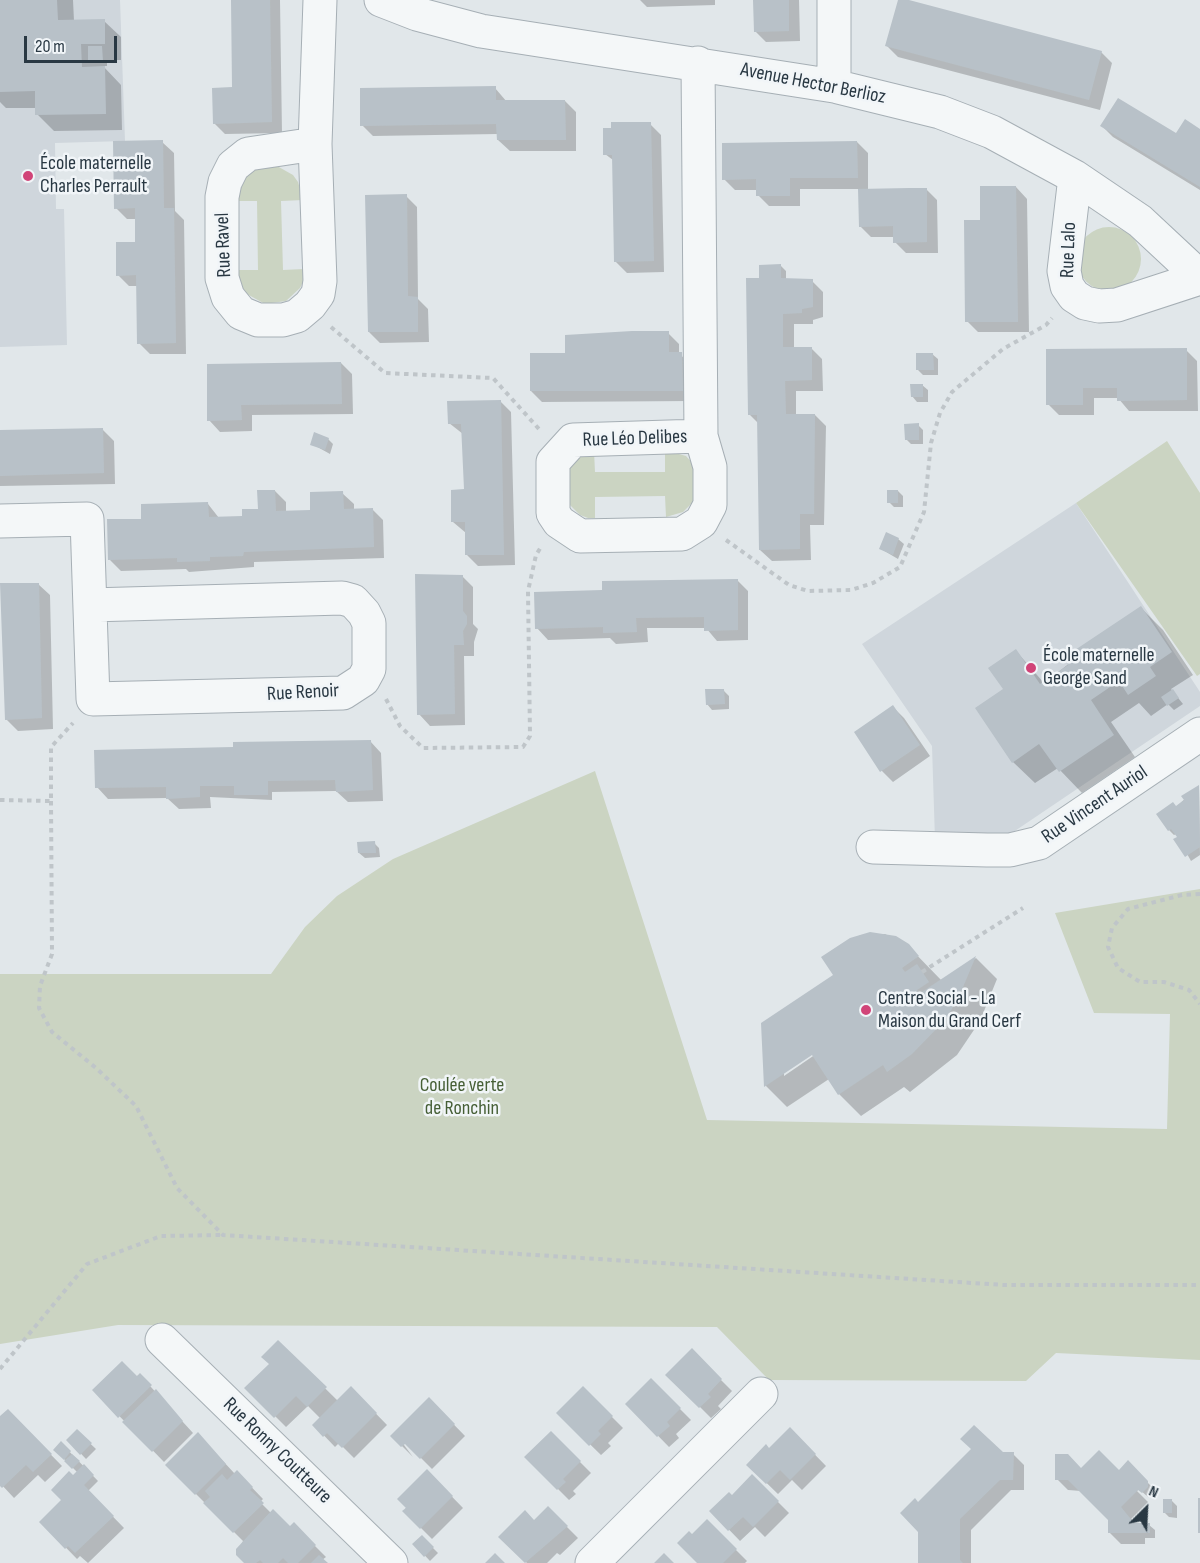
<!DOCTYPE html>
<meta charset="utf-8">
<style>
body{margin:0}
#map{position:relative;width:1200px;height:1563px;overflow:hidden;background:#e1e7ea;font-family:"Sofia Sans Condensed",sans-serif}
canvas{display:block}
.north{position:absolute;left:1116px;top:1479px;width:60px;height:60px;-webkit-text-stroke:4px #f1f5f8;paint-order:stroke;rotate:24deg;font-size:16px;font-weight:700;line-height:24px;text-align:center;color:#293843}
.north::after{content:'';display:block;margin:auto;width:21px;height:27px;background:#293843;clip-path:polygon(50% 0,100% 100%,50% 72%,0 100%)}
.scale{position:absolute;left:24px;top:36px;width:93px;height:27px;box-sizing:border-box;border:3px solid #293843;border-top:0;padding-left:8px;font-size:18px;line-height:21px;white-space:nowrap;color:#293843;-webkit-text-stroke:4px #f1f5f8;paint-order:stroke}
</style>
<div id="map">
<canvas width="1200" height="1563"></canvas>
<div class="north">N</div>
<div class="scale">20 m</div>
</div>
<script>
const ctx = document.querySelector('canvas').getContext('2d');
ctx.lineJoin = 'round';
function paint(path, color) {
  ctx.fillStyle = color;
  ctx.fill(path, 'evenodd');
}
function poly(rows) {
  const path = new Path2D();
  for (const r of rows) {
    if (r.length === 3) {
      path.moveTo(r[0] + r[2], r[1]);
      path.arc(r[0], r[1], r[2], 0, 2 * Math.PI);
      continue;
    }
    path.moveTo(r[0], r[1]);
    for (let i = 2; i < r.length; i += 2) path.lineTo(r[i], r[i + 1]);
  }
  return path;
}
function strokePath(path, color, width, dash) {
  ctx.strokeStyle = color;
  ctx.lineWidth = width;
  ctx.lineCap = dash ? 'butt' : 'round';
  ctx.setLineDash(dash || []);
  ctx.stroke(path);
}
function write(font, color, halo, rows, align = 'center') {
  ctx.font = font + ' "Sofia Sans Condensed",sans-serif';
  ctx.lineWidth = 5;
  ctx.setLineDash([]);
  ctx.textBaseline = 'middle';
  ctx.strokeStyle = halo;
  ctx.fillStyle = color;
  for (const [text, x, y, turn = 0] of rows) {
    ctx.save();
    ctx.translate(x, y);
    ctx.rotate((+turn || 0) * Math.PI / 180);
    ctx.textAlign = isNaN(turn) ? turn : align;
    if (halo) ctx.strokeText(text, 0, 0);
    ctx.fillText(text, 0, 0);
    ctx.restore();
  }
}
const built = poly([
 [0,0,120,0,125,141,55,143,56,209,64,209,67,345,0,347],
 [1076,503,1200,692,1200,706,1000,841,935,840,932,746,862,644]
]);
const green = poly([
 [277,166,293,175,298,182,303,200,281,201,283,270,304,269,304,280,300,288,286,301,265,304,247,294,240,285,237,270,258,270,257,201,236,201,242,179,252,170],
 [1109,259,32],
 [1167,441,1200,493,1200,674,1197,676,1076,503],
 [665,450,686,456,695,466,695,500,683,512,666,517,665,496,595,497,595,518,588,518,580,515,566,501,567,469,583,455,594,451,595,472,665,472],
 [595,771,707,1120,1167,1129,1170,1014,1094,1013,1055,913,1200,889,1200,1360,1056,1353,1026,1381,769,1380,717,1327,118,1325,0,1344,0,974,271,974,305,927,337,896,393,859]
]);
const shadow = poly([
 [0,0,73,0,74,21,104,21,121,37,121,60,107,60,107,66,103,66,121,85,122,130,54,131,37,114,37,108,6,108,0,102],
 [232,0,280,0,282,133,225,134,214,123,234,88],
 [640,0,715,0,715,5,647,7],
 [754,0,799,0,800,41,766,42,755,31],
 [899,0,1101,52,1112,63,1100,110,898,57,887,46],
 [495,88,507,102,565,101,576,112,576,151,510,151,498,140,498,134,373,136,362,125],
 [650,124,661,135,664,272,627,273,615,261,613,160,605,154],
 [1102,126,1177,135,1200,130,1200,190,1113,137],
 [162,142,174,153,175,211,184,220,186,354,150,354,139,343,138,286,129,286,118,275,137,243,136,219,127,219,116,208],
 [857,142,868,153,868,190,926,189,937,200,938,253,906,253,895,242,895,237,871,237,860,226,859,189,800,189,800,206,769,206,758,195,757,190,735,190,724,179],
 [1016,187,1027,199,1029,332,978,332,967,321,981,221],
 [406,196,417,207,418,299,428,309,429,342,380,343,369,332],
 [781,266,786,271,786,280,812,281,823,292,823,317,813,320,813,324,794,324,794,348,811,348,822,359,823,391,796,391,796,416,815,415,826,426,824,525,810,525,811,560,772,561,760,550,758,423,750,415,763,280],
 [668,333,679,344,679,354,693,365,693,401,542,402,531,391,567,355],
 [1186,350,1197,361,1198,411,1129,411,1118,398,1094,398,1094,415,1059,415,1048,404,1048,351],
 [932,354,938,359,938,375,923,375,918,370],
 [341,363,352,374,353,414,252,415,252,431,220,432,209,420,208,366],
 [922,385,928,390,928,402,917,402,912,396],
 [500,401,511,412,515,565,478,566,467,555,466,533,453,522,465,490,463,434,449,423],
 [918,425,923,430,923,444,911,444,906,439],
 [103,430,114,441,115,484,0,486,0,431],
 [328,439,333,444,330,454,312,444],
 [275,491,286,502,286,512,312,511,342,493,354,504,354,510,372,509,383,520,384,558,254,562,254,567,189,572,186,569,121,571,110,560,143,520,208,504,219,518,244,518,259,510],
 [898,491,903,496,903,507,894,507,889,502],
 [898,539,904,544,898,559,881,549],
 [462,576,473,587,473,624,478,629,474,642,474,656,464,656,465,725,430,726,419,714],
 [737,580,748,591,748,640,717,641,706,628,647,628,648,642,616,644,610,638,548,640,537,628,604,592],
 [38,584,50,595,53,729,18,731,6,719],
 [1141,608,1163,630,1193,675,1171,689,1183,704,1174,710,1168,704,1151,716,1139,703,1111,722,1135,757,1082,793,1058,768,1035,783,1013,762,1005,689,1016,651,1044,683],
 [724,691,729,696,729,709,712,710,707,704],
 [893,707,904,718,930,756,893,782,882,771,856,733],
 [370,741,381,753,383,801,348,802,336,791,272,792,272,800,210,797,211,808,179,809,167,798,108,799,97,787,235,749],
 [1199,786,1200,855,1191,861,1176,834,1174,835,1169,830,1176,807],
 [374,843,379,848,380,857,365,858,359,853],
 [885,934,908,946,942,981,976,958,997,979,980,1021,957,1055,910,1092,904,1087,861,1116,839,1094,829,1079,787,1107,766,1086,763,1024,835,976,860,935],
 [817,1050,819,1052,784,1076,784,1072],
 [278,1342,338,1401,351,1388,387,1425,354,1458,339,1443,335,1447,314,1425,320,1418,308,1406,286,1427,247,1388,271,1364],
 [692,1351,732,1391,718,1406,721,1409,711,1418,668,1375],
 [140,1375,193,1433,164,1462,94,1390],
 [651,1380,691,1420,676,1434,679,1438,669,1447,627,1404],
 [583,1388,623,1428,608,1443,611,1446,601,1455,558,1413],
 [429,1399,465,1436,432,1469,404,1441,404,1445,413,1457,392,1436],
 [8,1411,62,1466,45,1482,38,1475,14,1498,0,1483,0,1419],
 [790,1429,826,1466,802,1490,792,1480,778,1494,748,1465,769,1450],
 [77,1431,96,1449,86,1459,68,1440],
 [551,1433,591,1473,573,1491,576,1494,569,1500,526,1457],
 [198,1434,235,1474,237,1472,263,1499,260,1502,271,1513,290,1528,294,1525,326,1557,322,1560,325,1563,246,1563,237,1554,243,1541,167,1465],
 [61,1443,98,1481,88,1491,124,1528,88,1563,80,1556,77,1559,41,1522,63,1501,78,1473,55,1450],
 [973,1449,1013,1454,1024,1465,1024,1490,1011,1490,971,1530,971,1563,920,1563,919,1504],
 [1128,1463,1153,1488,1153,1492,1148,1497,1139,1489,1137,1491,1148,1502,1131,1519,1137,1525,1149,1525,1155,1530,1155,1538,1145,1538,1145,1544,1121,1544,1109,1532,1110,1519,1081,1491,1068,1490,1057,1479,1081,1470,1119,1472],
 [427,1471,463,1508,432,1539,404,1511],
 [752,1476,789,1513,765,1537,755,1527,740,1541,711,1511,732,1497],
 [1172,1501,1177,1506,1177,1518,1169,1517,1164,1512],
 [548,1508,578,1538,560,1555,557,1553,547,1563,527,1563,500,1537,534,1522],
 [707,1521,747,1561,745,1563,700,1563,692,1536],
 [422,1537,438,1553,430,1561,414,1544]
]);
const building = poly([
 [0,0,57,0,58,20,105,19,105,44,81,44,82,67,105,66,106,114,35,115,35,91,0,92],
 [231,0,270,0,272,122,213,124,212,88,232,87],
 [753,0,789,0,789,31,754,32],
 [898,0,909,0,1102,51,1089,100,885,46],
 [88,46,102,46,103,61,88,61],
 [496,86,496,100,565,100,566,140,497,140,496,124,360,126,360,88],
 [1118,98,1176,133,1185,119,1200,129,1200,187,1100,126],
 [611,122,651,122,654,261,614,262,612,155,603,155,603,128,611,128],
 [163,140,164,208,174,208,176,343,137,344,136,275,116,276,116,242,135,242,135,208,114,209,113,141],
 [857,141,858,178,790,178,790,196,756,196,756,179,722,180,722,143],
 [980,186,1016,186,1018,322,965,322,964,220,980,220],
 [909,188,927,188,927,242,893,243,893,226,859,227,858,189],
 [407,194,408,296,418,297,418,332,368,332,365,195],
 [781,264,781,278,813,279,813,307,802,309,802,313,783,314,783,347,812,347,812,380,785,381,786,414,815,414,814,514,800,514,800,549,759,550,757,415,748,415,746,278,759,278,759,265],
 [632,331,669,331,669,352,682,352,683,391,530,391,530,353,565,353,565,335],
 [1187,348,1187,400,1117,401,1117,388,1083,388,1083,405,1046,405,1046,349],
 [916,353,933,353,934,370,916,370],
 [341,362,342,404,241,405,242,420,207,421,207,364],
 [910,384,923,384,923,397,911,397],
 [501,400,504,555,465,555,465,522,451,522,451,490,464,489,461,424,448,424,447,401],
 [919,423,919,440,905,440,904,424],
 [103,428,104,473,0,476,0,430],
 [314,432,329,438,325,450,310,445],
 [257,490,275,490,276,511,310,510,310,492,343,491,344,509,373,508,374,547,244,552,243,556,210,557,210,561,177,562,177,558,108,560,107,519,141,519,141,504,208,502,209,517,242,516,242,509,258,509],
 [887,490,898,490,898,503,887,503],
 [886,532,899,538,893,555,879,549],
 [415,574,463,575,463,611,467,616,467,624,463,631,464,645,454,645,455,714,417,715],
 [738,579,738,630,704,631,704,617,636,618,637,632,603,633,603,627,535,629,534,592,602,590,602,581],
 [0,583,39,583,42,718,5,720],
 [1141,606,1172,652,1150,667,1156,676,1128,695,1119,681,1091,700,1114,735,1059,772,1039,744,1012,763,975,708,1003,689,988,668,1016,649,1040,684,1068,665,1063,658],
 [705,689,724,689,725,704,706,705],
 [1173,689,1179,698,1167,706,1161,697],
 [893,705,920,745,880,772,854,732],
 [371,740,373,790,336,792,335,780,268,781,268,795,234,795,234,786,200,786,200,797,166,799,166,787,95,788,94,750,233,747,233,742],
 [1199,785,1200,847,1185,857,1173,839,1177,837,1171,829,1168,831,1156,814,1173,802,1176,806,1184,800,1181,796],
 [375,841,376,853,358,853,357,842],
 [870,932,896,936,909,944,919,956,902,968,905,972,917,964,929,982,917,990,919,994,976,956,958,999,945,1020,912,1054,887,1072,883,1065,838,1095,812,1055,764,1087,761,1023,833,975,821,957,850,938],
 [278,1340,327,1387,307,1407,296,1396,274,1418,244,1388,269,1364,261,1357],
 [692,1348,722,1379,708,1394,711,1397,699,1408,665,1375],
 [122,1361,137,1376,140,1373,152,1385,118,1418,92,1390],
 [651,1378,681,1408,667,1422,670,1426,657,1437,625,1404],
 [351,1386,377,1413,342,1448,327,1433,323,1437,312,1425],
 [583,1386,613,1416,598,1431,601,1434,589,1446,556,1413],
 [156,1389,183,1421,152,1452,122,1422],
 [429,1397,455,1424,420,1459,405,1444,401,1447,390,1436],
 [8,1409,52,1454,33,1472,26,1465,2,1488,0,1486,0,1416],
 [974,1425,1003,1452,1014,1452,1013,1480,1000,1480,960,1519,960,1560,963,1563,918,1563,918,1532,900,1513,915,1498,918,1502,971,1449,960,1439],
 [790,1427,816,1454,790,1480,780,1470,766,1484,746,1465,766,1444,769,1448],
 [77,1429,92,1443,80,1455,66,1440],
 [551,1431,581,1461,563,1479,566,1482,557,1490,524,1457],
 [198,1432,226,1464,195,1495,165,1465],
 [61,1441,71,1451,64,1460,53,1450],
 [1099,1450,1119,1470,1128,1460,1148,1481,1148,1487,1142,1493,1138,1490,1121,1507,1134,1523,1150,1523,1150,1533,1108,1533,1108,1520,1068,1480,1055,1480,1055,1454,1068,1454,1081,1468],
 [72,1454,80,1461,72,1469,64,1461],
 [84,1464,94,1475,84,1485,114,1516,75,1553,68,1546,65,1549,39,1522,61,1500,51,1490,69,1471,73,1475],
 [427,1469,453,1496,420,1529,402,1511,406,1508,397,1499],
 [237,1470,253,1487,250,1490,264,1503,233,1533,203,1503,210,1497,205,1491,222,1474,227,1480],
 [752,1474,779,1501,753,1527,743,1517,728,1531,709,1511,729,1492,732,1495],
 [1198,1498,1200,1498,1200,1533,1198,1533],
 [1163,1499,1172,1499,1172,1513,1163,1513],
 [548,1506,568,1526,525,1563,498,1537,525,1510,534,1520],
 [273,1509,290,1526,294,1522,316,1545,298,1563,288,1563,283,1558,278,1563,263,1563,260,1560,256,1563,244,1563,236,1555,236,1549],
 [707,1519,737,1549,723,1563,697,1563,677,1543,689,1531,692,1534],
 [422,1535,434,1547,424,1557,412,1544],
 [495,1553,505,1563,485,1563],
 [664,1553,674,1563,654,1563],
 [319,1555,328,1563,311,1563]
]);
const path = poly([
 [331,327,385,373,493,378,539,429],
 [726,540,789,585,808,591,851,590,873,583,900,567,924,512,931,443,940,413,952,392,1003,349,1046,325,1052,318],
 [386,699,400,726,423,748,523,747,530,736,528,591,536,555,541,547],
 [0,800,51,801,51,747,73,723],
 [51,801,52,954,40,986,39,1008,52,1032,96,1068,136,1106,177,1188,223,1235,1004,1285,1200,1285],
 [1200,894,1182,895,1128,909,1112,928,1108,947,1118,968,1140,982,1164,982,1189,990,1200,1004],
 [922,972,1023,908],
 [0,1369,87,1264,161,1236,223,1235]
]);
const minor = poly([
 [381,0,417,14,481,31,834,86,940,112,992,132,1075,177,1140,221,1200,277],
 [834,0,834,86],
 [698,63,701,436,710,467,710,505,701,522,682,534,580,536,559,522,553,513,553,462,573,440,701,436],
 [315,144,248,154,233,166,225,182,222,197,222,278,228,297,241,313,258,320,283,320,297,316,310,305,318,294,320,281,315,144,320,0],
 [1075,177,1064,271,1067,286,1074,296,1085,303,1099,306,1117,305,1200,278],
 [0,521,87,519,93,699,343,693,363,680,369,669,369,623,364,613,353,601,342,598,90,605],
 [873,847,987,850,1010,850,1039,843,1200,734],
 [162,1340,391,1563],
 [592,1563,761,1394]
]);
const markers = [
 [28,176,6,"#d14478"],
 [1031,668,6,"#d14478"],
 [866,1010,6,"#d14478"]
];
const streetNames = [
 ["Avenue Hector Berlioz",813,84,11],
 ["Rue Ravel",224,245,-92],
 ["Rue Lalo",1069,250,-88],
 ["Rue Léo Delibes",635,439,-2],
 ["Rue Renoir",303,693,-3],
 ["Rue Vincent Auriol",1095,805,-34],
 ["Rue Ronny Coutteure",277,1451,44]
];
const poiNames = [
 ["École maternelle",40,164],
 ["Charles Perrault",40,187],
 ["École maternelle",1043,656],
 ["George Sand",1043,679],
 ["Centre Social - La",878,999],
 ["Maison du Grand Cerf",878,1022]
];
const parkNames = [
 ["Coulée verte",462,1086],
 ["de Ronchin",462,1109]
];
paint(built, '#cfd6dc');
paint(green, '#cbd4c2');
paint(shadow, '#0003');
paint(building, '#b8c1c8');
strokePath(minor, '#a6afb5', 35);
strokePath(path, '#bfc5c9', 4, [4.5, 4.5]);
strokePath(minor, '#f4f7f8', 33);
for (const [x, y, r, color] of markers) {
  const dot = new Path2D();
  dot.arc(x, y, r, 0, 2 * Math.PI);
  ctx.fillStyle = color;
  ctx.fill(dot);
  strokePath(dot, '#f1f5f8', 2);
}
write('20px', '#293843', '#f1f5f8', streetNames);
write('20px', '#293843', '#f1f5f8', poiNames, 'left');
write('20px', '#465f36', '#f1f5f8', parkNames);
</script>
